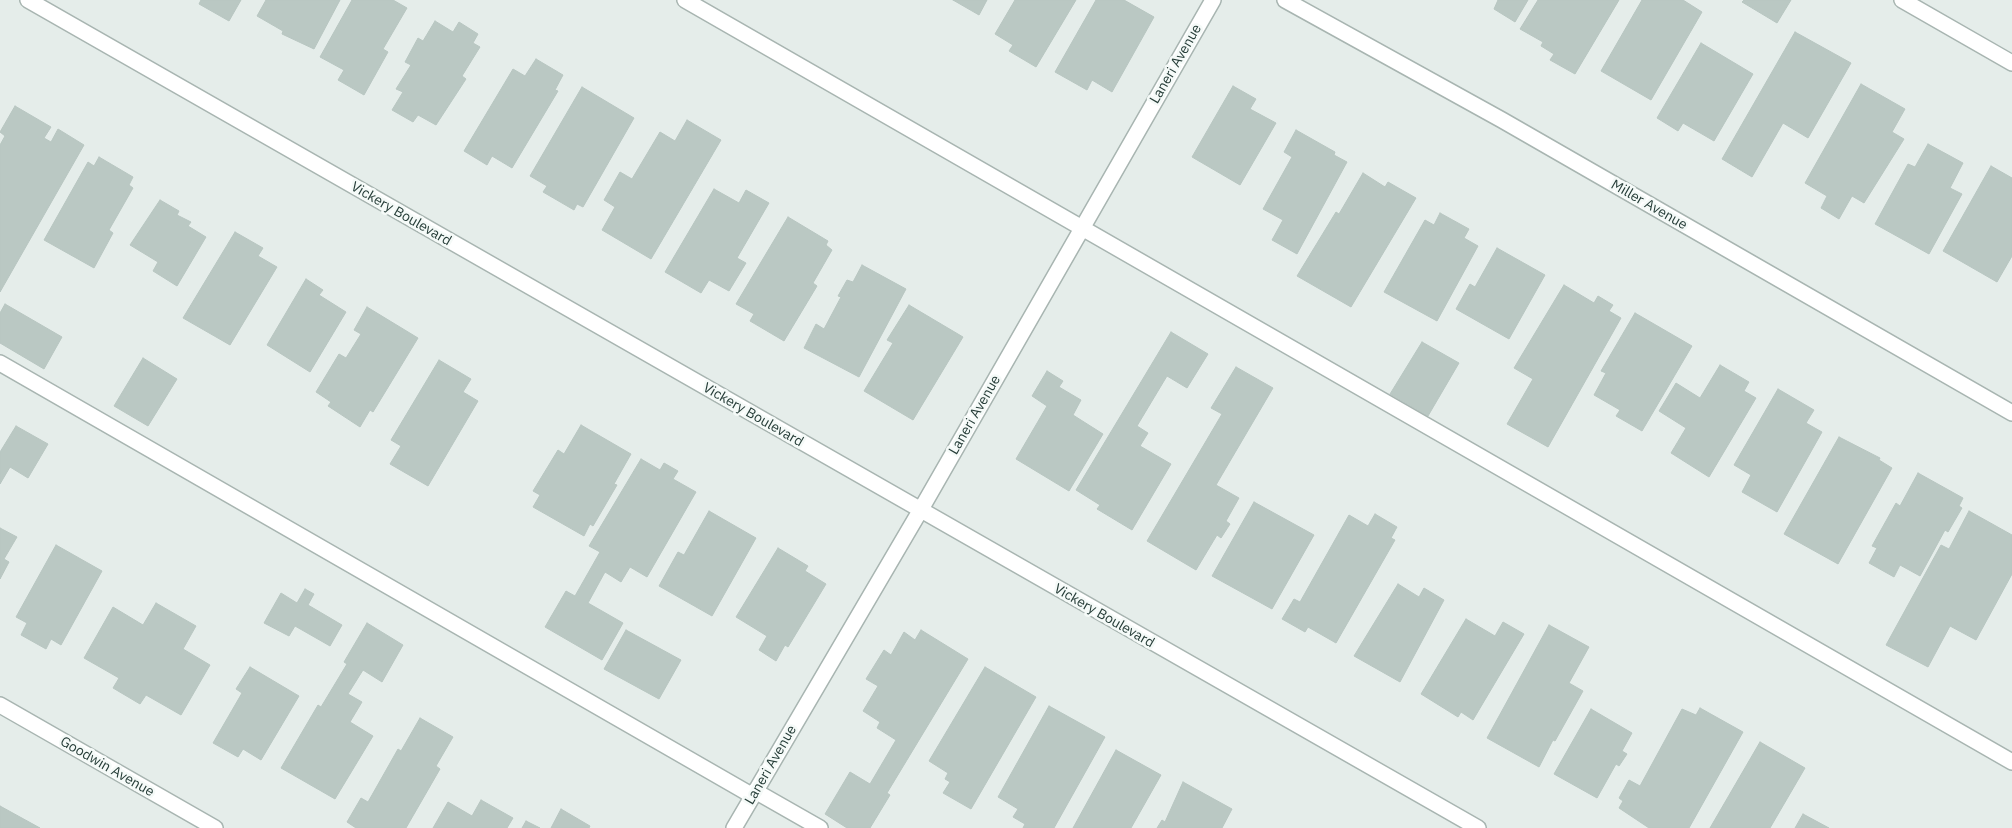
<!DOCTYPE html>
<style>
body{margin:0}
canvas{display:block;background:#e5edea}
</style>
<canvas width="2012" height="828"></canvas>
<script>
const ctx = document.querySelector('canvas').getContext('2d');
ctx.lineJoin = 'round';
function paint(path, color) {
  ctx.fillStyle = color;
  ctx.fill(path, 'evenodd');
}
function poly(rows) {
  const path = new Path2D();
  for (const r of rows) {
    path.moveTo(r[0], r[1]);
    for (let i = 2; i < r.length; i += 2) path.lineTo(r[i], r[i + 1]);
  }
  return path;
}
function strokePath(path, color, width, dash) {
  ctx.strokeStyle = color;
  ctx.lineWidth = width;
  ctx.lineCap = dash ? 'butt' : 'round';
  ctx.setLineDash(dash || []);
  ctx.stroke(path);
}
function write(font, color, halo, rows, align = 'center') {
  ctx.font = font + ' "IBM Plex Sans",sans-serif';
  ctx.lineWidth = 5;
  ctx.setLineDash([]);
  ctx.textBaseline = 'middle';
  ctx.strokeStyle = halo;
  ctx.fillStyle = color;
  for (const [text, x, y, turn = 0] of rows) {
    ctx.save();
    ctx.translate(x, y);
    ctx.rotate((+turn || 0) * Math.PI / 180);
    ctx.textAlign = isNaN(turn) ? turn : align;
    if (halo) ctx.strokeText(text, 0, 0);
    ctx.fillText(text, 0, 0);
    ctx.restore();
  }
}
const building = poly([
 [201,0,241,0,229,21,199,4,201,0],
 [266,0,340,0,314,49,282,34,283,31,257,16,266,0],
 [352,0,393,0,407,8,383,49,388,52,364,95,338,80,344,70,320,57,352,0],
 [953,0,987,0,979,15,953,0],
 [1015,0,1076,0,1036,67,1009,51,1013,45,995,34,1015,0],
 [1096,0,1124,0,1154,17,1112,92,1092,80,1087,90,1055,72,1096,0],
 [1498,0,1528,0,1515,22,1494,9,1498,0],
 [1538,0,1619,0,1575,74,1550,60,1554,54,1541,46,1543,42,1520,29,1538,0],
 [1642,0,1683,0,1702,12,1651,100,1601,71,1642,0],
 [1744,0,1791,0,1777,23,1742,2,1744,0],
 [435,21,453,32,459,22,478,34,473,43,480,47,462,76,466,79,436,125,418,115,413,122,392,110,403,92,396,89,411,65,405,62,418,38,423,41,435,21],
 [1795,32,1851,63,1808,138,1783,123,1752,177,1722,159,1795,32],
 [1701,43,1753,74,1714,141,1683,123,1678,131,1657,118,1701,43],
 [536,59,563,75,555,90,558,91,512,168,492,156,487,165,464,151,513,69,525,76,536,59],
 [1861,84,1905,109,1892,132,1904,139,1864,203,1852,196,1839,219,1821,208,1827,196,1805,183,1861,84],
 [1233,86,1256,99,1250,109,1276,123,1240,185,1192,157,1233,86],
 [582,87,634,118,583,207,577,204,574,210,543,192,547,186,530,176,582,87],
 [15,106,51,127,44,138,51,142,58,129,84,145,0,292,0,145,5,136,0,132,15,106],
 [687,120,721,140,651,259,602,230,615,207,604,200,620,172,632,179,660,132,675,141,687,120],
 [1296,130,1335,152,1334,155,1347,162,1297,254,1272,240,1283,220,1263,209,1292,157,1284,152,1296,130],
 [1928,144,1963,163,1950,188,1962,194,1929,254,1875,224,1908,164,1915,167,1928,144],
 [99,157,133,177,129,185,133,188,109,230,113,233,94,268,44,240,88,162,94,166,99,157],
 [1991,166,2012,178,2012,256,1997,282,1943,251,1991,166],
 [1363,173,1385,187,1388,182,1416,198,1351,307,1297,276,1336,212,1339,214,1363,173],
 [714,189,739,203,746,190,769,203,737,258,746,263,729,291,709,280,701,293,665,272,714,189],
 [160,200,179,211,177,215,191,222,188,226,206,237,177,286,153,271,158,262,130,245,160,200],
 [1440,213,1469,229,1464,238,1478,246,1437,321,1384,292,1425,220,1434,225,1440,213],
 [788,217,828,241,826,245,832,250,813,283,817,286,784,341,750,321,754,314,736,304,788,217],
 [235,232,263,248,258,256,277,267,230,345,183,318,235,232],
 [1497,248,1545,275,1509,339,1456,309,1470,284,1475,287,1497,248],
 [862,265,906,289,859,377,804,348,816,324,824,329,841,297,838,296,847,280,853,282,862,265],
 [306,279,323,290,319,295,346,312,310,372,267,345,306,279],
 [1564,285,1594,303,1598,296,1613,305,1609,311,1621,318,1548,447,1507,424,1533,379,1514,368,1564,285],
 [5,304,62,337,44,369,0,343,0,313,5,304],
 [909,305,963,337,913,420,864,391,893,343,887,340,909,305],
 [367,307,418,338,373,412,370,410,360,427,328,406,331,402,316,392,339,354,346,358,361,334,354,330,367,307],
 [1635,313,1692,346,1642,431,1616,416,1620,410,1594,395,1606,373,1601,371,1635,313],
 [1171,332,1208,354,1187,388,1167,376,1137,426,1148,433,1140,446,1171,464,1132,530,1097,509,1100,505,1076,490,1171,332],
 [1422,342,1459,363,1428,416,1390,394,1422,342],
 [143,358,177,379,148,426,114,406,143,358],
 [439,360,471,379,463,392,478,401,428,486,390,464,401,446,391,440,439,360],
 [1720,365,1749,382,1744,391,1756,398,1709,477,1671,453,1686,428,1659,411,1676,383,1700,398,1720,365],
 [1236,367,1273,388,1216,485,1239,498,1226,521,1230,524,1221,538,1217,535,1196,570,1147,541,1222,414,1211,408,1236,367],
 [1047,371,1063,381,1059,387,1081,400,1073,415,1103,434,1069,491,1016,459,1047,406,1032,396,1047,371],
 [1778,389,1814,410,1806,423,1822,432,1777,512,1742,492,1751,475,1734,465,1778,389],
 [581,425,631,454,614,484,617,485,593,526,590,524,584,536,533,507,540,495,533,491,558,450,564,454,581,425],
 [16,426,48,444,28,478,10,467,0,484,0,452,16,426],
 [1839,437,1880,458,1879,460,1892,468,1838,564,1784,534,1839,437],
 [641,459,660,470,664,463,678,471,673,479,696,492,647,577,630,567,621,582,605,572,588,603,623,623,602,660,545,627,566,591,575,596,600,552,589,546,641,459],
 [1918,473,1963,498,1959,506,1962,508,1948,532,1945,530,1920,576,1900,565,1894,577,1869,563,1877,548,1872,546,1896,503,1900,506,1918,473],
 [1254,502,1314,535,1272,609,1212,576,1254,502],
 [709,511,756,538,712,616,659,586,678,552,684,555,709,511],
 [1969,511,2012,535,2012,574,1976,640,1950,626,1928,667,1886,645,1941,545,1949,549,1969,511],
 [1375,514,1397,527,1391,538,1395,540,1336,643,1308,627,1305,632,1282,619,1294,599,1300,602,1349,515,1368,526,1375,514],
 [0,528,17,537,4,559,9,562,0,579,0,528],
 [56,545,102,571,61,645,51,639,46,649,21,635,27,623,16,617,56,545],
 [778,548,808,566,805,571,826,584,788,647,785,645,776,661,759,650,767,636,736,617,778,548],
 [1398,584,1419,597,1424,588,1444,600,1400,682,1354,656,1398,584],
 [305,589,314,594,308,605,342,625,330,646,295,626,289,636,264,623,281,593,297,603,305,589],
 [156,603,196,626,183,649,210,665,181,715,146,695,140,704,113,688,119,678,84,658,113,607,143,625,156,603],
 [1466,619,1495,636,1503,622,1524,634,1473,720,1461,712,1458,717,1421,694,1466,619],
 [367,623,403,645,382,682,363,670,348,694,362,702,350,722,373,736,335,799,281,768,318,705,321,707,347,664,344,662,367,623],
 [1549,625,1589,647,1569,683,1583,691,1555,741,1553,740,1539,767,1487,738,1549,625],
 [626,630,681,660,659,699,604,669,626,630],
 [921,630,968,659,887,793,890,795,870,828,847,828,825,814,850,772,870,784,896,740,877,728,880,722,863,711,878,686,866,679,884,650,891,655,904,632,915,640,921,630],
 [250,667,299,696,261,760,243,749,238,757,213,743,242,693,236,689,250,667],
 [985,667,1036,697,971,809,943,793,950,782,945,779,948,773,929,761,985,667],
 [1049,706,1105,737,1054,828,1023,828,1025,824,1013,817,1018,809,998,797,1049,706],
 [1700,708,1743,732,1689,828,1649,828,1619,808,1623,801,1619,798,1629,780,1640,786,1682,709,1696,715,1700,708],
 [1591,709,1632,733,1622,751,1627,754,1619,766,1616,764,1597,798,1554,774,1591,709],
 [420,718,453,737,436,766,440,769,406,828,356,828,347,822,361,798,368,802,398,749,401,751,420,718],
 [1760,742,1805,768,1770,828,1710,828,1760,742],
 [1116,750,1161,775,1131,828,1073,828,1116,750],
 [1183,782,1232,809,1222,828,1157,828,1162,820,1165,822,1183,782],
 [481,800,513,818,507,828,433,828,448,802,472,816,481,800],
 [0,806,40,828,0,828,0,806],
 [561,809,590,826,589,828,551,828,561,809],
 [1803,814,1829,828,1795,828,1803,814],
 [526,821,540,828,522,828,526,821]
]);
const lane = poly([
 [685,0,2012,762],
 [1902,0,2012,63],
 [0,363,753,796],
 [755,791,820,828]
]);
const street = poly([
 [28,0,1478,828],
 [1285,0,1502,120,2012,413],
 [0,705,215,828],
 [734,828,920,511,1213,0]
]);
const streetNames = [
 ["Laneri Avenue",1176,64,-60],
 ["Miller Avenue",1649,205,30],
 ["Vickery Boulevard",401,214,30],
 ["Vickery Boulevard",753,415,30],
 ["Laneri Avenue",975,415,-60],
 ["Vickery Boulevard",1104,616,30],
 ["Laneri Avenue",771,765,-60],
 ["Goodwin Avenue",107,767,30]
];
paint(building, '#bac8c3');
strokePath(building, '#b8c6c1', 1);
strokePath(lane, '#a8b5b1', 18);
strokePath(street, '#a8b5b1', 18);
strokePath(lane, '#fff', 15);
strokePath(street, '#fff', 15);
write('14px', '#263d38', '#f5faf8', streetNames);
</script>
